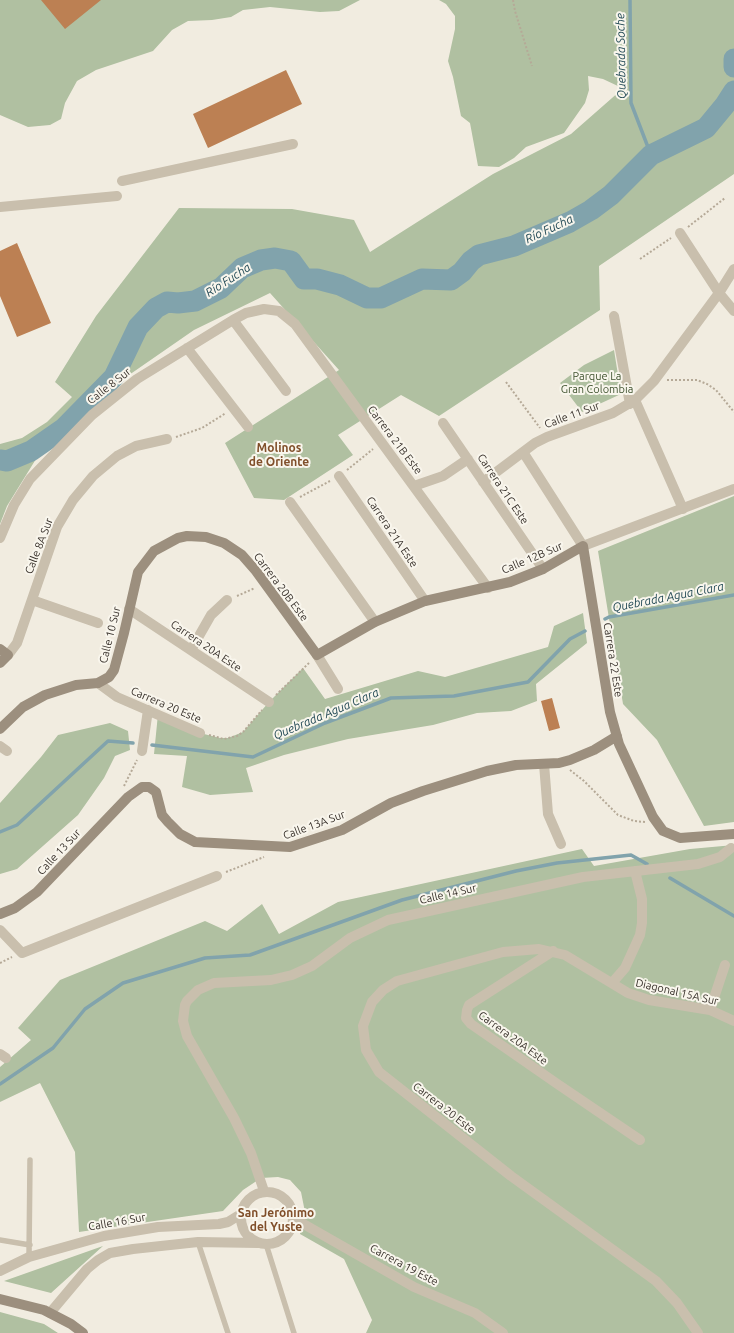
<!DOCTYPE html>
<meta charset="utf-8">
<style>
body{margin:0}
canvas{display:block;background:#f1ece0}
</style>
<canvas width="734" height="1333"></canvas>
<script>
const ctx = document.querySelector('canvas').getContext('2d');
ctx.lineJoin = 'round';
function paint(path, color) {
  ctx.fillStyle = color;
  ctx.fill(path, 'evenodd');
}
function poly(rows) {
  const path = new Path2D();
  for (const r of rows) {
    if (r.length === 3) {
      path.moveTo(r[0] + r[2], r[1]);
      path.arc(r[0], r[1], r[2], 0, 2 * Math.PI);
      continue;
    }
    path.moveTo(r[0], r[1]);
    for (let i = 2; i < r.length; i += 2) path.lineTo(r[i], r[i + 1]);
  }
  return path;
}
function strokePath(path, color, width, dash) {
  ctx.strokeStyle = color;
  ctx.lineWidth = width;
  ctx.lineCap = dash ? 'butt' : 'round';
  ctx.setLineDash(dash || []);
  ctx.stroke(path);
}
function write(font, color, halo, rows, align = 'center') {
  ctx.font = font + ' Ubuntu,sans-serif';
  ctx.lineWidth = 4;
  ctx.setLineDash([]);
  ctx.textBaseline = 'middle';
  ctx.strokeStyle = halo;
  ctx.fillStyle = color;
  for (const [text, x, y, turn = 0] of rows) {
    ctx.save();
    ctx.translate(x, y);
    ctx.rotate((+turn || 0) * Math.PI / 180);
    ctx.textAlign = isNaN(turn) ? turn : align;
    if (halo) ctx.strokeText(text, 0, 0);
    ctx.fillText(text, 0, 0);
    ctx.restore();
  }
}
const green = poly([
 [0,0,360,0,339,11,320,12,270,7,243,10,231,17,212,20,188,21,172,30,153,51,96,70,77,81,65,103,61,119,50,125,28,127,0,115],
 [439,0,734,0,734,174,599,266,600,310,439,416,401,395,338,435,353,455,284,500,254,498,225,443,339,370,270,293,194,330,129,375,36,459,7,506,0,524,0,444,22,438,47,422,72,397,55,382,96,316,179,208,292,209,354,220,370,252,493,174,571,134,620,91,620,87,603,79,588,76,589,90,585,103,564,133,526,147,514,158,499,167,478,166,470,123,461,116,453,77,448,61,455,29,455,16,446,4],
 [614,350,621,394,582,412,560,383,584,365],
 [734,496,734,822,704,826,657,740,623,704,598,551],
 [583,613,587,643,536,684,537,701,511,711,477,713,433,725,348,739,284,755,246,768,253,792,210,795,182,787,187,756,154,754,158,714,200,733,220,738,228,738,243,732,269,702,303,668,325,699,418,671,445,677,548,647,554,626],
 [110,723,128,731,130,750,115,756,104,778,78,815,17,869,0,874,0,803,41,757,58,735],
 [734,845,734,1333,366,1333,372,1320,344,1259,300,1234,305,1212,301,1192,290,1180,278,1177,261,1178,243,1190,223,1211,79,1232,75,1152,40,1083,0,1102,0,1067,31,1040,18,1028,60,980,205,921,227,931,262,904,279,934,338,902,582,849,594,866,690,849],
 [103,1246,51,1293,4,1281],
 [0,1312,44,1324,58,1333,0,1333]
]);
const stream = poly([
 [630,0,631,103,651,155],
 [605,619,609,617,734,595],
 [152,745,253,757,325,723,391,698,454,696,528,682,570,639,585,631],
 [0,832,17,825,108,741,133,743],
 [670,878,734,916],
 [0,1084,53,1048,85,1009,123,983,205,958,250,955,402,900,516,871,557,863,631,855,647,864]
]);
const river = poly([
 [734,59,734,67],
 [0,460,7,461,31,451,64,428,114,377,138,327,156,308,167,302,178,303,195,301,221,288,242,268,261,260,275,258,291,261,304,279,317,279,340,285,367,298,381,298,422,279,451,280,462,272,471,261,479,255,514,246,570,222,591,210,611,195,651,155,706,128,725,105,734,91]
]);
const building = poly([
 [41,0,101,0,65,29],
 [286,70,302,104,208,148,193,114],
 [17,243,51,323,17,337,0,296,0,251],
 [552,698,560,728,549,731,541,701]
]);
const path = poly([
 [513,0,515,11,532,66],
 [688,227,725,198],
 [640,259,671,238],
 [667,380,697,380,707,384,716,390,734,412],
 [506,382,540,428],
 [176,437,202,428,226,413],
 [347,470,373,449],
 [300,497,330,481],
 [237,596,255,588],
 [276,695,309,663],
 [209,735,224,739,237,736,243,732,262,710],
 [570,770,584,781,618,815,634,821,645,822],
 [124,786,137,760],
 [226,872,264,857],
 [0,963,12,957]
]);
const lane = poly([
 [0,1240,30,1245],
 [198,1242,228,1333],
 [266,1244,294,1333],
 [29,1257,30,1160]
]);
const street = poly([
 [122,181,293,144],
 [0,207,117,196],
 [680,233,719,293,734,311],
 [614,316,630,404],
 [233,320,286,391],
 [187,348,248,427],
 [635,400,683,509],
 [443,423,543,569],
 [523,452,583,546,734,489],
 [339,476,425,601],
 [483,482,535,443,547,437,613,413,635,400,654,381,719,293,734,269],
 [414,486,443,476,468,459],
 [290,502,375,622],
 [0,538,14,505,30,479,92,415,137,379,233,320,246,313,264,309,279,311,295,324,488,588],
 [32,600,98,623],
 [129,609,269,702],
 [191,650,211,615,227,600],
 [8,655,17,643,57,527,73,500,93,476,117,456,136,446,167,439],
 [317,655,338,689],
 [98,683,117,697,200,733],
 [0,746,7,751],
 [142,751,148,710],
 [544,764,548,814,561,844],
 [0,930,22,953,217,876],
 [553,951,469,1005,467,1010,466,1018,471,1024,556,1083,640,1140],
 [612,983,625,968,640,935,642,923,642,899,635,871],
 [710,1010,725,965],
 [0,1054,6,1058],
 [264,1191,251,1153,234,1118,187,1036,183,1021,185,1005,187,1001,198,990,214,983,271,980,292,975,312,966,350,938,388,920,583,877,698,864,720,857,731,848],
 [267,1218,26],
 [293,1218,414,1287,475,1313,503,1333],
 [0,1271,29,1257,104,1236,158,1227,219,1224,228,1222,241,1214],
 [50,1313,87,1269,98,1260,110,1253,133,1249,198,1242,258,1243],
 [698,1333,677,1303,656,1281,511,1176,379,1072,366,1050,363,1026,372,1002,383,990,397,981,503,952,539,949,565,955,628,993,649,1000,710,1010,734,1021]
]);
const secondary = poly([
 [0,649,8,655,0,663],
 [0,729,23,707,45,695,76,685,98,683,109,677,114,670,124,633,138,572,154,551,178,538,187,536,206,537,224,543,242,555,256,571,317,655,375,622,425,601,510,582,543,569,583,546,610,712,619,744,653,817,663,831,680,838,734,834],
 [0,914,15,908,37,892,128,797,142,787,149,787,156,792,162,815,168,822,180,834,195,842,290,847,342,830,391,803,423,791,487,771,516,765,559,763,570,760,594,750,617,736],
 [0,1299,44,1310,71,1324,83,1333]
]);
const parkNames = [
 ["Parque La",597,376],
 ["Gran Colombia",597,389]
];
const streetNames = [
 ["Calle 8 Sur",109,386,-38],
 ["Calle 11 Sur",572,415,-20],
 ["Carrera 21B Este",395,440,53],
 ["Carrera 21C Este",503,489,56],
 ["Carrera 21A Este",392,532,56],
 ["Calle 8A Sur",39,546,-69],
 ["Calle 12B Sur",532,558,-23],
 ["Carrera 20B Este",281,587,53],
 ["Calle 10 Sur",110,635,-76],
 ["Carrera 20A Este",206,646,34],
 ["Carrera 22 Este",613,660,81],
 ["Carrera 20 Este",166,705,23],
 ["Calle 13A Sur",314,825,-20],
 ["Calle 13 Sur",59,852,-47],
 ["Calle 14 Sur",448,894,-13],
 ["Diagonal 15A Sur",677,992,13],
 ["Carrera 20A Este",513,1038,36],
 ["Carrera 20 Este",444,1108,38],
 ["Calle 16 Sur",117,1222,-10],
 ["Carrera 19 Este",404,1265,28]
];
const waterNames = [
 ["Quebrada Soche",621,56,-91],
 ["Río Fucha",549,229,-25],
 ["Río Fucha",228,280,-33],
 ["Quebrada Agua Clara",668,597,-11],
 ["Quebrada Agua Clara",326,714,-23]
];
const neighbourhoodNames = [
 ["Molinos",279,448],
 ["de Oriente",279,462],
 ["San Jerónimo",276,1213],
 ["del Yuste",276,1227]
];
paint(green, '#b0c0a1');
strokePath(stream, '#81a3ac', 3.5);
strokePath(river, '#81a3ac', 21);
paint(building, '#bc8053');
strokePath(path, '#b5a997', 2, [2, 2]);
strokePath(lane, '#c9bfad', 5.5);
strokePath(street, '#c9bfad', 10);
strokePath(secondary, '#9c8f7e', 10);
write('11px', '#415431', '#f9f6ed', parkNames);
write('11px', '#38312b', '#f9f6ed', streetNames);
write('italic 12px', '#234a56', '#f9f6ed', waterNames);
write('bold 12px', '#804f2a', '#f9f6ed', neighbourhoodNames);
</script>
